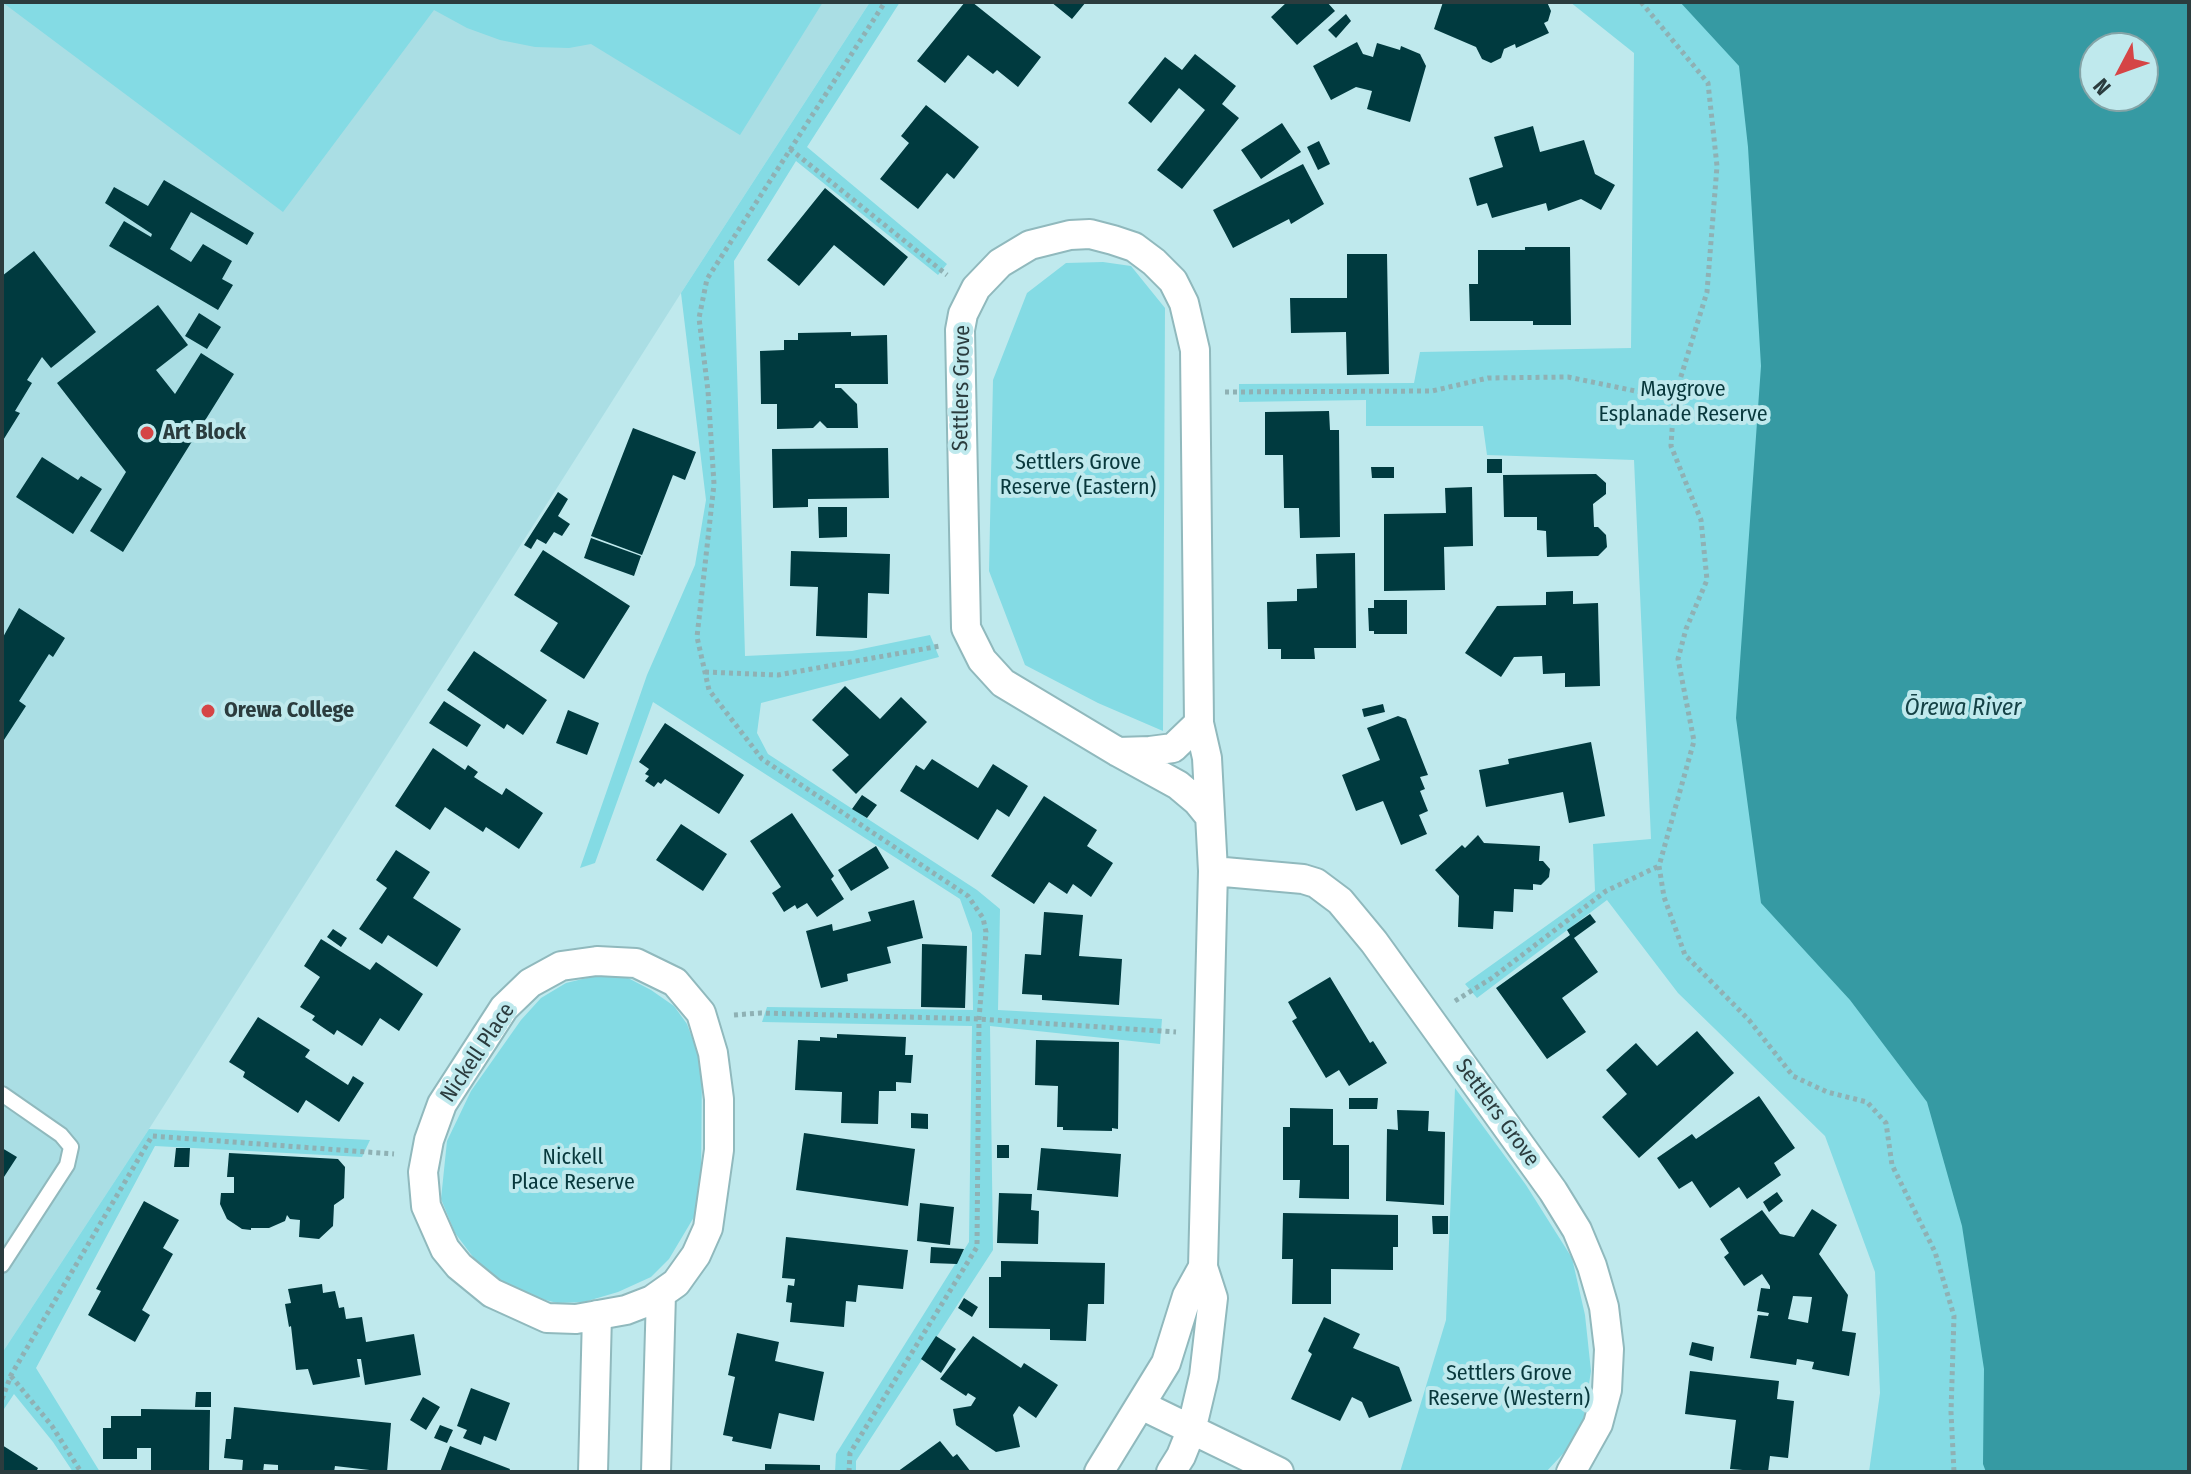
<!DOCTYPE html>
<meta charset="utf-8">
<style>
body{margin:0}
#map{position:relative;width:2191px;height:1474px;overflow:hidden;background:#bfe9ed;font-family:"Fira Sans Condensed",sans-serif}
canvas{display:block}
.frame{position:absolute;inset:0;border:4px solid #2b3c3e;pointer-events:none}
.north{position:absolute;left:2079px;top:32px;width:80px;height:80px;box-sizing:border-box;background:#bfe9ed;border:2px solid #84a4a7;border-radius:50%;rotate:229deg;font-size:22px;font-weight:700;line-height:32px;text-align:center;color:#2b3c3e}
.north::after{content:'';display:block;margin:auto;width:28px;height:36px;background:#d54546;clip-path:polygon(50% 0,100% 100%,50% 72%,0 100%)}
</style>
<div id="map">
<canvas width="2191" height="1474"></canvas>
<div class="frame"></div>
<div class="north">N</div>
</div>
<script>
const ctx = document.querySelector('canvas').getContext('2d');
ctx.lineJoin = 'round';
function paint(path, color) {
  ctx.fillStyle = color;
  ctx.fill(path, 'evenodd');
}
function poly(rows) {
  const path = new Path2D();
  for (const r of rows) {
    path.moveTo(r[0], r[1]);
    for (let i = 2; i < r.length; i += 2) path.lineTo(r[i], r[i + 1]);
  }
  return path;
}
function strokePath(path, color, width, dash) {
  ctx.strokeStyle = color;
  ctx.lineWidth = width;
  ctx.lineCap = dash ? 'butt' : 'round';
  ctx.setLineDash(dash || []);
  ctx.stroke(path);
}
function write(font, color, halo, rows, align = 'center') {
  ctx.font = font + ' "Fira Sans Condensed",sans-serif';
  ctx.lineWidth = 8;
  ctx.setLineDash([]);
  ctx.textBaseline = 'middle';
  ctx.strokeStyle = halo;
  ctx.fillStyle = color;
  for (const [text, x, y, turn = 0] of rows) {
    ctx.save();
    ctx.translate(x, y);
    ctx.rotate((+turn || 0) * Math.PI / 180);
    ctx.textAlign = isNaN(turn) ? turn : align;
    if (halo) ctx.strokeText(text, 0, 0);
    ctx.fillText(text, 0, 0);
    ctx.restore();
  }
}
const built = poly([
 [2,2,870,2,681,293,149,1129,2,1353]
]);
const green = poly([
 [2,2,823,2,740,135,591,44,569,48,535,47,500,40,467,28,434,10,283,212],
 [870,2,900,2,807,147,947,264,938,275,796,161,734,261,745,656,852,651,930,635,939,657,761,703,757,733,768,754,977,890,1000,909,998,1010,1162,1019,1160,1044,990,1026,993,1250,856,1461,856,1472,835,1472,836,1454,969,1242,972,1026,762,1022,767,1007,973,1010,972,933,960,899,653,702,595,863,580,868,647,675,695,565,706,500,681,293],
 [1570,2,2189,2,2189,1472,1869,1472,1880,1393,1875,1272,1825,1136,1678,993,1607,900,1477,998,1465,984,1595,891,1593,844,1651,839,1634,460,1487,455,1483,426,1366,426,1366,400,1239,402,1239,384,1414,383,1420,352,1631,348,1634,53],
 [2095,48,2143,48,2143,96,2095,96],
 [1103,262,1131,266,1165,308,1163,731,1098,703,1025,665,989,571,993,380,1027,293,1066,263],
 [599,975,628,978,651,990,674,1006,687,1024,702,1064,701,1185,694,1217,669,1259,651,1277,618,1292,584,1302,557,1303,530,1296,505,1285,479,1265,455,1233,441,1199,447,1141,471,1091,521,1020,541,998,566,983],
 [1455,1088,1526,1185,1572,1258,1585,1315,1591,1371,1583,1423,1573,1443,1546,1472,1400,1472,1446,1320],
 [149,1129,370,1140,362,1157,155,1146,36,1368,100,1472,73,1472,53,1442,14,1394,2,1412,2,1353]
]);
const water = poly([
 [1680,2,2189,2,2189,1472,1986,1472,1983,1464,1984,1369,1962,1226,1927,1102,1850,1000,1761,903,1736,718,1761,366,1748,147,1739,66],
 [2095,48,2143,48,2143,96,2095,96]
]);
const building = poly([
 [965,2,972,2,1041,57,1018,87,997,70,993,74,968,55,945,83,917,61],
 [1051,2,1086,2,1072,19],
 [1287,2,1327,2,1335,11,1297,45,1271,17],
 [1443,2,1547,2,1551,11,1548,21,1544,23,1549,33,1516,48,1515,44,1504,49,1501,58,1491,63,1482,59,1476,47,1434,29],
 [1346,14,1351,21,1336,38,1328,30],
 [1357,42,1363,54,1373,57,1377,43,1400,50,1401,46,1420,54,1426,66,1410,122,1367,109,1372,91,1356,87,1331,100,1313,66],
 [1195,54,1236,86,1222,104,1239,118,1182,189,1157,170,1205,110,1179,88,1151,123,1128,103,1165,57,1182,70],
 [926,105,979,147,954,179,947,173,918,209,880,179,909,143,901,136],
 [1282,123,1301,152,1261,179,1241,150],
 [1533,126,1540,152,1584,140,1595,174,1615,185,1601,210,1581,199,1548,211,1546,203,1492,218,1487,203,1477,206,1469,178,1503,167,1494,137],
 [1319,141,1330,164,1318,170,1307,147],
 [1303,164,1324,204,1291,224,1289,219,1233,248,1213,210],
 [164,180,254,233,247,245,191,212,170,249,191,262,203,244,232,261,222,279,233,285,218,310,109,246,124,221,151,237,152,234,105,203,114,187,148,206],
 [825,188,908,257,884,286,834,245,799,286,767,260],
 [1525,247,1570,247,1571,325,1533,325,1533,321,1470,321,1469,284,1478,284,1478,250,1525,250],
 [34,251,96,332,51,368,42,357,27,380,32,383,15,411,20,413,2,442,2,276],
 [1347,254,1387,254,1389,374,1347,375,1346,332,1291,333,1290,298,1347,298],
 [158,305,188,345,156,370,175,394,201,353,234,374,123,552,90,531,126,472,57,383],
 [199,313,221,327,207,349,185,336],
 [851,332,851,336,887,335,888,384,835,384,835,388,841,388,857,404,858,428,827,428,820,421,813,428,777,429,777,404,761,404,760,351,784,350,784,340,798,340,798,333],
 [1329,411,1330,430,1339,430,1340,537,1300,538,1299,508,1284,508,1283,455,1265,455,1265,412],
 [633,428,696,452,685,480,673,475,642,555,591,536],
 [888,448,889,498,808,499,808,507,773,508,772,449],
 [42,457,78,480,81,476,102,489,73,534,16,497],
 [1487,459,1502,459,1502,473,1487,473],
 [1371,467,1394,467,1394,478,1372,478],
 [1596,474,1606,483,1606,494,1593,504,1594,527,1598,527,1606,535,1607,547,1598,556,1547,557,1546,531,1537,530,1537,517,1504,517,1503,475],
 [1472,487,1473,546,1444,547,1445,590,1384,591,1384,514,1446,513,1445,488],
 [558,492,568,499,558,516,570,524,562,536,554,532,546,544,537,539,531,549,524,545],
 [818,507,847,507,847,537,819,538],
 [591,538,641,556,634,576,584,558],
 [543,550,630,606,584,679,540,651,558,623,514,595],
 [791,551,890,554,889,594,868,593,867,638,816,636,818,587,790,586],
 [1355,553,1356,648,1314,648,1315,659,1281,659,1281,649,1268,649,1267,602,1297,601,1297,589,1317,588,1316,554],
 [1573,591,1573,604,1598,603,1600,686,1565,687,1565,673,1543,674,1542,656,1514,657,1501,677,1465,653,1497,606,1546,605,1546,592],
 [1374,600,1407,600,1407,634,1374,634,1374,631,1369,631,1368,608,1374,608],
 [19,608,65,638,53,657,49,654,19,701,26,706,2,743,2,639],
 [474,651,547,700,523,735,507,724,504,729,447,690],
 [845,686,880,719,901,697,927,722,856,794,832,770,849,755,812,720],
 [444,701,481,725,467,747,429,723],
 [1383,704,1385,712,1364,717,1362,709],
 [568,710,599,723,587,755,556,743],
 [1398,716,1406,719,1428,775,1420,777,1425,789,1420,791,1428,811,1419,815,1427,834,1401,845,1383,801,1356,811,1342,775,1380,760,1367,728],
 [665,723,744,775,719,814,665,779,661,784,658,782,654,787,645,781,649,776,645,774,649,769,639,762],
 [1591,742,1605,816,1569,823,1563,792,1486,807,1479,770,1509,764,1508,759],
 [433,748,465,770,468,765,478,772,474,777,502,795,506,788,543,813,519,849,486,827,483,832,445,807,430,830,395,806],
 [932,759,978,788,993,764,1028,786,1009,817,997,809,978,840,900,791,916,765,924,770],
 [862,795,877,805,867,818,852,809],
 [1044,796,1097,830,1087,846,1113,863,1091,897,1073,884,1067,894,1049,882,1034,904,991,876],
 [792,813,834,876,831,879,844,899,817,917,807,903,797,909,795,905,784,912,772,893,781,887,750,841],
 [681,824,727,854,703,891,656,860],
 [1478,835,1484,843,1540,846,1539,861,1543,861,1550,869,1549,877,1541,885,1533,884,1533,890,1514,889,1513,912,1494,911,1493,929,1458,927,1459,896,1435,870,1462,845,1465,848],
 [876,846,889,868,851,891,838,870],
 [396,850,430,872,413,898,461,929,437,967,388,935,382,944,359,929,387,888,376,880],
 [914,900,923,938,887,947,891,963,847,974,848,981,821,988,806,931,832,924,833,931,871,921,868,912],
 [1044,912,1083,915,1079,956,1122,959,1119,1005,1042,1000,1042,995,1022,994,1025,954,1041,955],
 [1590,914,1596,922,1574,938,1598,972,1562,998,1586,1032,1547,1059,1496,988,1570,935,1567,930],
 [333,929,347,938,341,947,327,937],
 [321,939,370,970,376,962,423,994,399,1031,380,1018,362,1046,337,1030,334,1035,312,1020,315,1016,300,1007,320,977,304,966],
 [922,944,967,946,965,1008,921,1007],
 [1330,977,1370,1043,1373,1041,1387,1063,1349,1086,1339,1070,1326,1078,1292,1021,1297,1018,1288,1002],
 [258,1017,310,1050,305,1057,348,1085,353,1076,364,1083,339,1122,306,1100,298,1113,243,1077,245,1072,229,1062],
 [1697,1031,1734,1073,1639,1158,1602,1117,1627,1094,1606,1070,1636,1043,1657,1066],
 [837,1034,906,1037,905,1055,913,1055,911,1083,896,1082,896,1091,879,1091,878,1124,841,1123,842,1092,795,1090,798,1040,820,1041,820,1037,837,1038],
 [1036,1040,1119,1042,1118,1129,1112,1128,1112,1131,1063,1130,1063,1127,1057,1127,1058,1086,1035,1085],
 [1759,1096,1795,1148,1774,1163,1781,1175,1747,1199,1739,1187,1710,1208,1692,1181,1679,1189,1657,1158,1692,1134,1696,1139],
 [1349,1098,1378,1098,1377,1109,1349,1109],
 [1290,1108,1333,1109,1333,1145,1349,1145,1349,1199,1299,1198,1300,1180,1283,1180,1283,1127,1290,1127],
 [1397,1110,1429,1111,1428,1131,1445,1132,1444,1205,1386,1201,1387,1129,1398,1130],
 [911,1113,928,1114,928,1129,911,1128],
 [804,1133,915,1149,908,1206,796,1190],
 [997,1145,1009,1145,1009,1158,997,1158],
 [2,1148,17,1157,2,1180],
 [176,1148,190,1148,189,1167,174,1167],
 [1041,1148,1121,1154,1118,1197,1037,1190],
 [229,1153,338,1159,345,1167,344,1198,334,1205,333,1226,319,1239,299,1237,300,1220,290,1219,287,1215,285,1221,269,1228,251,1228,251,1230,242,1229,227,1219,220,1204,221,1193,234,1193,234,1177,227,1177],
 [1777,1192,1783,1201,1769,1212,1763,1202],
 [999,1193,1032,1194,1031,1210,1039,1211,1038,1244,997,1243],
 [144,1201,179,1220,163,1248,173,1254,142,1310,150,1315,135,1342,88,1315,101,1291,96,1289],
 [920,1203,954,1207,950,1245,917,1241],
 [1812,1209,1837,1225,1819,1254,1848,1295,1842,1331,1856,1333,1849,1376,1812,1369,1814,1362,1797,1359,1796,1365,1750,1358,1758,1315,1768,1316,1769,1313,1757,1311,1761,1288,1770,1289,1770,1286,1762,1274,1744,1286,1724,1257,1729,1253,1720,1239,1762,1210,1780,1234,1794,1237],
 [1793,1296,1812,1297,1808,1323,1788,1319],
 [1283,1213,1398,1215,1398,1247,1393,1247,1393,1270,1331,1269,1331,1304,1292,1304,1293,1259,1282,1259],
 [1432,1216,1448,1216,1448,1234,1433,1234],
 [786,1237,908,1250,903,1289,858,1285,856,1302,846,1301,844,1327,790,1322,792,1303,786,1302,788,1285,794,1286,795,1279,782,1278],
 [931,1247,964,1249,957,1264,930,1263],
 [1001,1261,1105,1263,1104,1304,1088,1304,1086,1341,1050,1340,1050,1329,989,1328,989,1277,1001,1277],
 [322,1284,323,1293,335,1291,339,1308,344,1307,346,1319,362,1317,366,1342,414,1334,421,1375,365,1385,361,1359,357,1359,360,1377,313,1385,308,1369,296,1370,291,1326,289,1327,285,1304,291,1303,288,1289],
 [964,1298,978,1307,972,1317,958,1308],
 [1324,1317,1360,1334,1353,1348,1399,1367,1412,1401,1369,1418,1362,1402,1352,1397,1340,1421,1291,1399,1312,1354,1308,1351],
 [737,1333,779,1342,775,1361,824,1372,814,1421,779,1413,771,1449,732,1441,733,1437,723,1435,735,1377,728,1375],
 [936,1336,956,1349,941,1373,921,1359],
 [973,1336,1021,1368,1024,1363,1058,1385,1036,1418,1019,1406,1013,1415,1020,1447,996,1452,956,1425,953,1409,971,1406,976,1398,968,1393,966,1396,940,1379],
 [1692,1342,1714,1347,1712,1361,1689,1355],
 [1690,1371,1779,1381,1777,1399,1794,1401,1788,1458,1770,1456,1768,1472,1730,1469,1736,1420,1685,1414],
 [471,1388,510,1403,496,1441,484,1436,481,1445,463,1438,467,1430,457,1426],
 [196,1392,211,1392,211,1407,195,1407],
 [423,1397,440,1407,426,1430,410,1420],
 [234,1407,391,1423,387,1472,335,1466,334,1472,278,1472,278,1465,264,1464,263,1472,242,1472,243,1460,224,1458,226,1439,231,1439],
 [141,1409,210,1410,209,1472,151,1472,151,1448,137,1448,137,1459,103,1459,103,1428,111,1428,111,1416,141,1416],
 [440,1425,453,1430,447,1443,434,1438],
 [940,1441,953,1457,957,1454,971,1472,897,1472],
 [2,1445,38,1468,36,1472,2,1472],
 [450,1446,510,1469,509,1472,440,1472],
 [765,1464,820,1465,820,1472,765,1472]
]);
const path = poly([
 [1641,2,1708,83,1717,166,1707,292,1674,399,1671,446,1701,520,1707,580,1686,629,1678,659,1694,741,1659,866,1664,897,1685,955,1749,1020,1793,1076,1827,1092,1867,1102,1886,1123,1892,1165,1935,1252,1954,1316,1951,1412,1954,1472],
 [790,149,947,275],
 [1225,392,1432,391,1488,378,1568,377,1674,399],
 [705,672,778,675,940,646],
 [1455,1001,1492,978,1606,891,1659,866],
 [734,1015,761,1013,979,1019,1176,1032],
 [11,1376,52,1426,81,1472],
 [2,1399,11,1375,152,1136,394,1154],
 [849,1472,850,1453,977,1247,979,1019,986,932,983,918,968,896,762,759,709,690,697,637,714,484,708,391,699,318,707,279,885,2]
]);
const lane = poly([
 [2,1094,61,1135,71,1147,67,1165,2,1265]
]);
const street = poly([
 [1118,752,1150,751,1173,748,1199,723,1195,350,1184,303,1173,281,1154,262,1134,247,1113,240,1090,234,1070,235,1030,245,1000,263,976,288,963,314,960,330,966,628,982,660,1003,683,1118,752,1178,785,1197,801,1210,817],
 [1213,871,1303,879,1316,883,1340,901,1374,942,1553,1191,1577,1230,1592,1266,1604,1307,1609,1349,1607,1390,1598,1424,1571,1472],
 [597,961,636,963,675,982,701,1013,713,1053,719,1099,719,1150,708,1228,696,1255,676,1283,652,1300,626,1310,576,1319,547,1318,492,1293,459,1266,445,1249,426,1206,423,1172,429,1140,442,1104,504,1008,530,983,561,966,597,961],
 [1141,1405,1279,1472],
 [593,1472,597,1315],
 [656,1472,661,1294],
 [1099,1472,1166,1363,1187,1296,1203,1267],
 [1171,1472,1181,1456,1191,1431,1204,1376,1213,1298,1203,1267,1213,871,1207,758,1199,723]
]);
const markers = [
 [147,433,8,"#d54546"],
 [208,711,8,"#d54546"]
];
const streetNames = [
 ["Settlers Grove",962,388,-89],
 ["Nickell Place",478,1053,-56],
 ["Settlers Grove",1497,1113,54]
];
const parkNames = [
 ["Maygrove",1683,390],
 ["Esplanade Reserve",1683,415],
 ["Settlers Grove",1078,463],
 ["Reserve (Eastern)",1078,488],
 ["Nickell",573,1158],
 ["Place Reserve",573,1183],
 ["Settlers Grove",1509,1374],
 ["Reserve (Western)",1509,1399]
];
const poiNames = [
 ["Art Block",163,433],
 ["Orewa College",224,711]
];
const waterNames = [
 ["Ōrewa River",1963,708]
];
paint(built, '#aadee4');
paint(green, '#84dbe4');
paint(water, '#369aa3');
paint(building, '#003a3f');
strokePath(lane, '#90b9bd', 18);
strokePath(street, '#90b9bd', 32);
strokePath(path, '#8fb1b4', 5, [4, 4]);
strokePath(lane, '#fff', 14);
strokePath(street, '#fff', 28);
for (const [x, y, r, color] of markers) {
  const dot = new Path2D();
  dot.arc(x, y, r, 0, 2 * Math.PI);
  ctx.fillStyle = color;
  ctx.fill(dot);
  strokePath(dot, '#bfe9ed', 3);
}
write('22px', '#2b3c3e', '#bfe9ed', streetNames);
write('22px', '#08383c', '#bfe9ed', parkNames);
write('bold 22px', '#2b3c3e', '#bfe9ed', poiNames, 'left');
write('italic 24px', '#154246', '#bfe9ed', waterNames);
</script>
